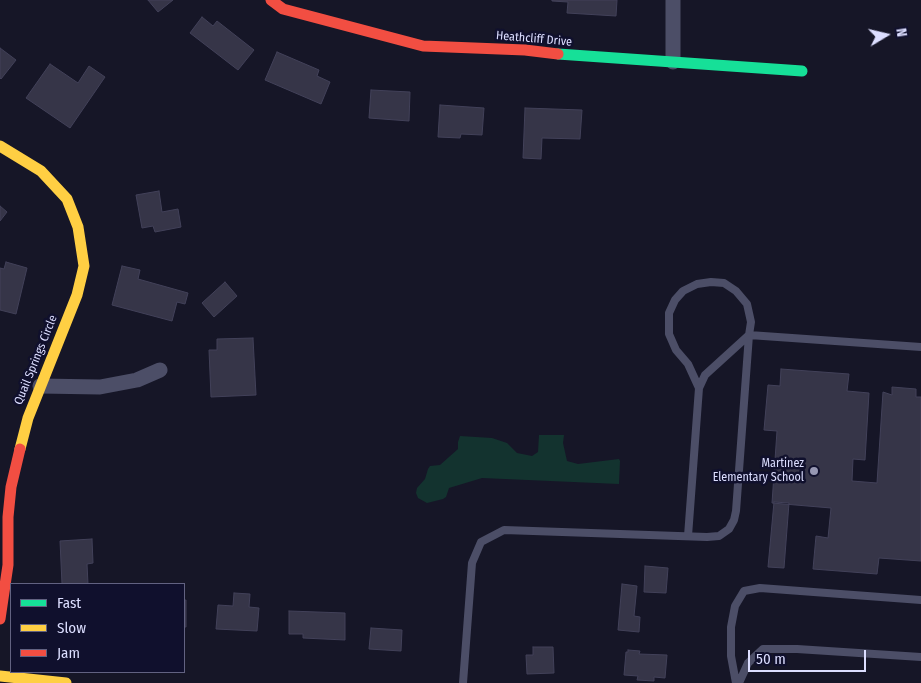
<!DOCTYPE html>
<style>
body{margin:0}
#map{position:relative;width:921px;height:683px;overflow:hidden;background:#161627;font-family:"Fira Sans Condensed",sans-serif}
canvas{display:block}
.legend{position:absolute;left:10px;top:583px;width:175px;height:90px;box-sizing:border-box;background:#10102d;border:1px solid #626281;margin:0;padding:6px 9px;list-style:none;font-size:15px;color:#dcdeff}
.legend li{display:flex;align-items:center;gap:10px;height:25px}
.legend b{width:25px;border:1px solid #626281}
.north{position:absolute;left:861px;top:10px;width:50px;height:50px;-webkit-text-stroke:4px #10102d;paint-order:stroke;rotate:81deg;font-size:14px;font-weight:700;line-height:20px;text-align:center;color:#dcdeff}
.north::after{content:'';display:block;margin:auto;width:18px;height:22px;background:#dcdeff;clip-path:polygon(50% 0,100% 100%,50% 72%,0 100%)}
.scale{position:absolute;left:748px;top:650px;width:118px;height:22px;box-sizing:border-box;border:2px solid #dcdeff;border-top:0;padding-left:6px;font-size:15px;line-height:18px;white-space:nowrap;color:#dcdeff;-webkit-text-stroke:4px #10102d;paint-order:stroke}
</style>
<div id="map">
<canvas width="921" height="683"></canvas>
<ul class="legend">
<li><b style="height:6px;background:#16e098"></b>Fast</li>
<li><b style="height:6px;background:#ffcf43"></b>Slow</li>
<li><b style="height:6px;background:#f24e42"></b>Jam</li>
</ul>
<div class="north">N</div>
<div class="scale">50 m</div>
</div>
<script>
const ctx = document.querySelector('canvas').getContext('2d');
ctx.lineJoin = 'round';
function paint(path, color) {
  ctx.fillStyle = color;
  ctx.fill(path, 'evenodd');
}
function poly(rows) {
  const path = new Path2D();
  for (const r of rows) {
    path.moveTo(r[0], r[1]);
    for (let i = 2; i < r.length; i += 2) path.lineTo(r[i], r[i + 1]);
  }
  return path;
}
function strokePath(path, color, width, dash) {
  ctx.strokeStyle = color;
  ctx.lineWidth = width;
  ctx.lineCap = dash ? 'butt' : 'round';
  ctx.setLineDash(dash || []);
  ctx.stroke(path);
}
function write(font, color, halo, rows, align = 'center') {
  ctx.font = font + ' "Fira Sans Condensed",sans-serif';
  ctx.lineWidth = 5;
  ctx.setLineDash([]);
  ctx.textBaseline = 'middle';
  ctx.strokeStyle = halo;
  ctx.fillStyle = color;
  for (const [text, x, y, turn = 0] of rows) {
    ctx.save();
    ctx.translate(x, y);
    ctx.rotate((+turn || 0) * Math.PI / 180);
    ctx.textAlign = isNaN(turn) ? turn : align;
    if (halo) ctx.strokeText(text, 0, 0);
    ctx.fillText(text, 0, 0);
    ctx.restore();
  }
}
const green = poly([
 [539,435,564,435,563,443,567,461,578,464,619,459,620,461,619,484,482,478,449,488,446,497,443,499,427,503,418,498,416,493,417,488,425,479,428,469,430,466,440,465,458,449,458,442,460,436,492,438,507,443,517,453,532,456,538,452]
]);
const building = poly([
 [148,0,173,0,158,12,148,0],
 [552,0,617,0,616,16,567,13,568,2,552,1,552,0],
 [202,17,213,26,217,21,254,50,238,70,190,33,202,17],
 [0,48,16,60,1,79,0,78,0,48],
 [277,52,319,70,317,76,330,82,321,104,265,80,277,52],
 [50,64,78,83,89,66,105,77,70,128,26,98,50,64],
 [371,90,410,92,409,121,369,118,371,90],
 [440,105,484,108,482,135,461,134,460,138,438,137,440,105],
 [525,108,582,110,580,139,542,138,541,159,523,158,525,108],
 [159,191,162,212,178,209,181,227,155,232,153,226,142,228,136,195,159,191],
 [0,206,7,212,0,221,0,206],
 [6,262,27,268,16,314,0,310,0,268,4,269,6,262],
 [122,266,140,270,138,279,188,293,185,304,177,302,172,321,112,305,122,266],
 [225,282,237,296,214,317,202,303,225,282],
 [253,338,256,395,211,397,209,350,217,350,217,339,253,338],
 [781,369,849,374,847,391,869,393,865,460,853,459,852,481,877,483,883,392,892,395,892,387,916,389,916,397,921,397,921,561,879,558,877,574,813,569,816,536,828,538,831,508,772,503,777,431,764,430,768,385,780,386,781,369],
 [774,502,789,503,784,568,768,567,774,502],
 [92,539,93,563,87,564,88,584,62,584,60,541,92,539],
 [645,566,668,568,666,593,644,592,645,566],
 [622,584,637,586,634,616,640,617,639,632,618,630,622,584],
 [234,593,250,594,249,607,259,608,257,631,216,629,218,605,233,606,234,593],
 [184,600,186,600,186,627,184,627,184,600],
 [289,611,345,613,345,640,303,638,303,634,289,634,289,611],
 [371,628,402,630,401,651,369,649,371,628],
 [533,647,553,647,554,673,527,674,526,655,533,655,533,647],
 [628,650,640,651,639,654,667,655,665,678,654,677,654,681,637,680,638,676,624,675,626,652,628,652,628,650]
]);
const lane = poly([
 [688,536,699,388,705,375,749,335,751,322,747,304,736,291,724,283,711,282,697,284,683,291,675,300,669,313,669,334,676,350,688,364,699,388],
 [463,683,472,563,481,542,504,530,707,537,719,536,729,529,734,520,736,511,749,335,921,347],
 [736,683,731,656,731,627,735,606,744,591,760,588,921,600],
 [739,683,748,663,763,649,797,649,921,657]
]);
const street = poly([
 [673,62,673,0],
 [40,386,100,387,137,380,160,370]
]);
const fast = poly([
 [558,54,802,71]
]);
const slow = poly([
 [0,146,41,171,67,199,78,227,84,266,77,295,28,418,20,449],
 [0,676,66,683]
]);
const jam = poly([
 [271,0,283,9,423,46,525,50,558,54],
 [0,619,8,565,8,517,11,487,20,449]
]);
const markers = [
 [814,471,5,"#9798b3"]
];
const streetNames = [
 ["Heathcliff Drive",534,39,5],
 ["Quail Springs Circle",36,360,-68]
];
const poiNames = [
 ["Martinez",804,464],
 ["Elementary School",804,478]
];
paint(green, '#13332f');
paint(building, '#363548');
strokePath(building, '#424159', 1);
strokePath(lane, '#4c4e67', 8);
strokePath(street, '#4c4e67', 15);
strokePath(fast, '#16e098', 11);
strokePath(slow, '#ffcf43', 11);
strokePath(jam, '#f24e42', 11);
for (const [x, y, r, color] of markers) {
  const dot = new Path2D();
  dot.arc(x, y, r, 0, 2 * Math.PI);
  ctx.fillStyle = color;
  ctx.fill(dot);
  strokePath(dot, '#10102d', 2);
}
write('12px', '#dcdeff', '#10102d', streetNames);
write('12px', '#dcdeff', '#10102d', poiNames, 'right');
</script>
